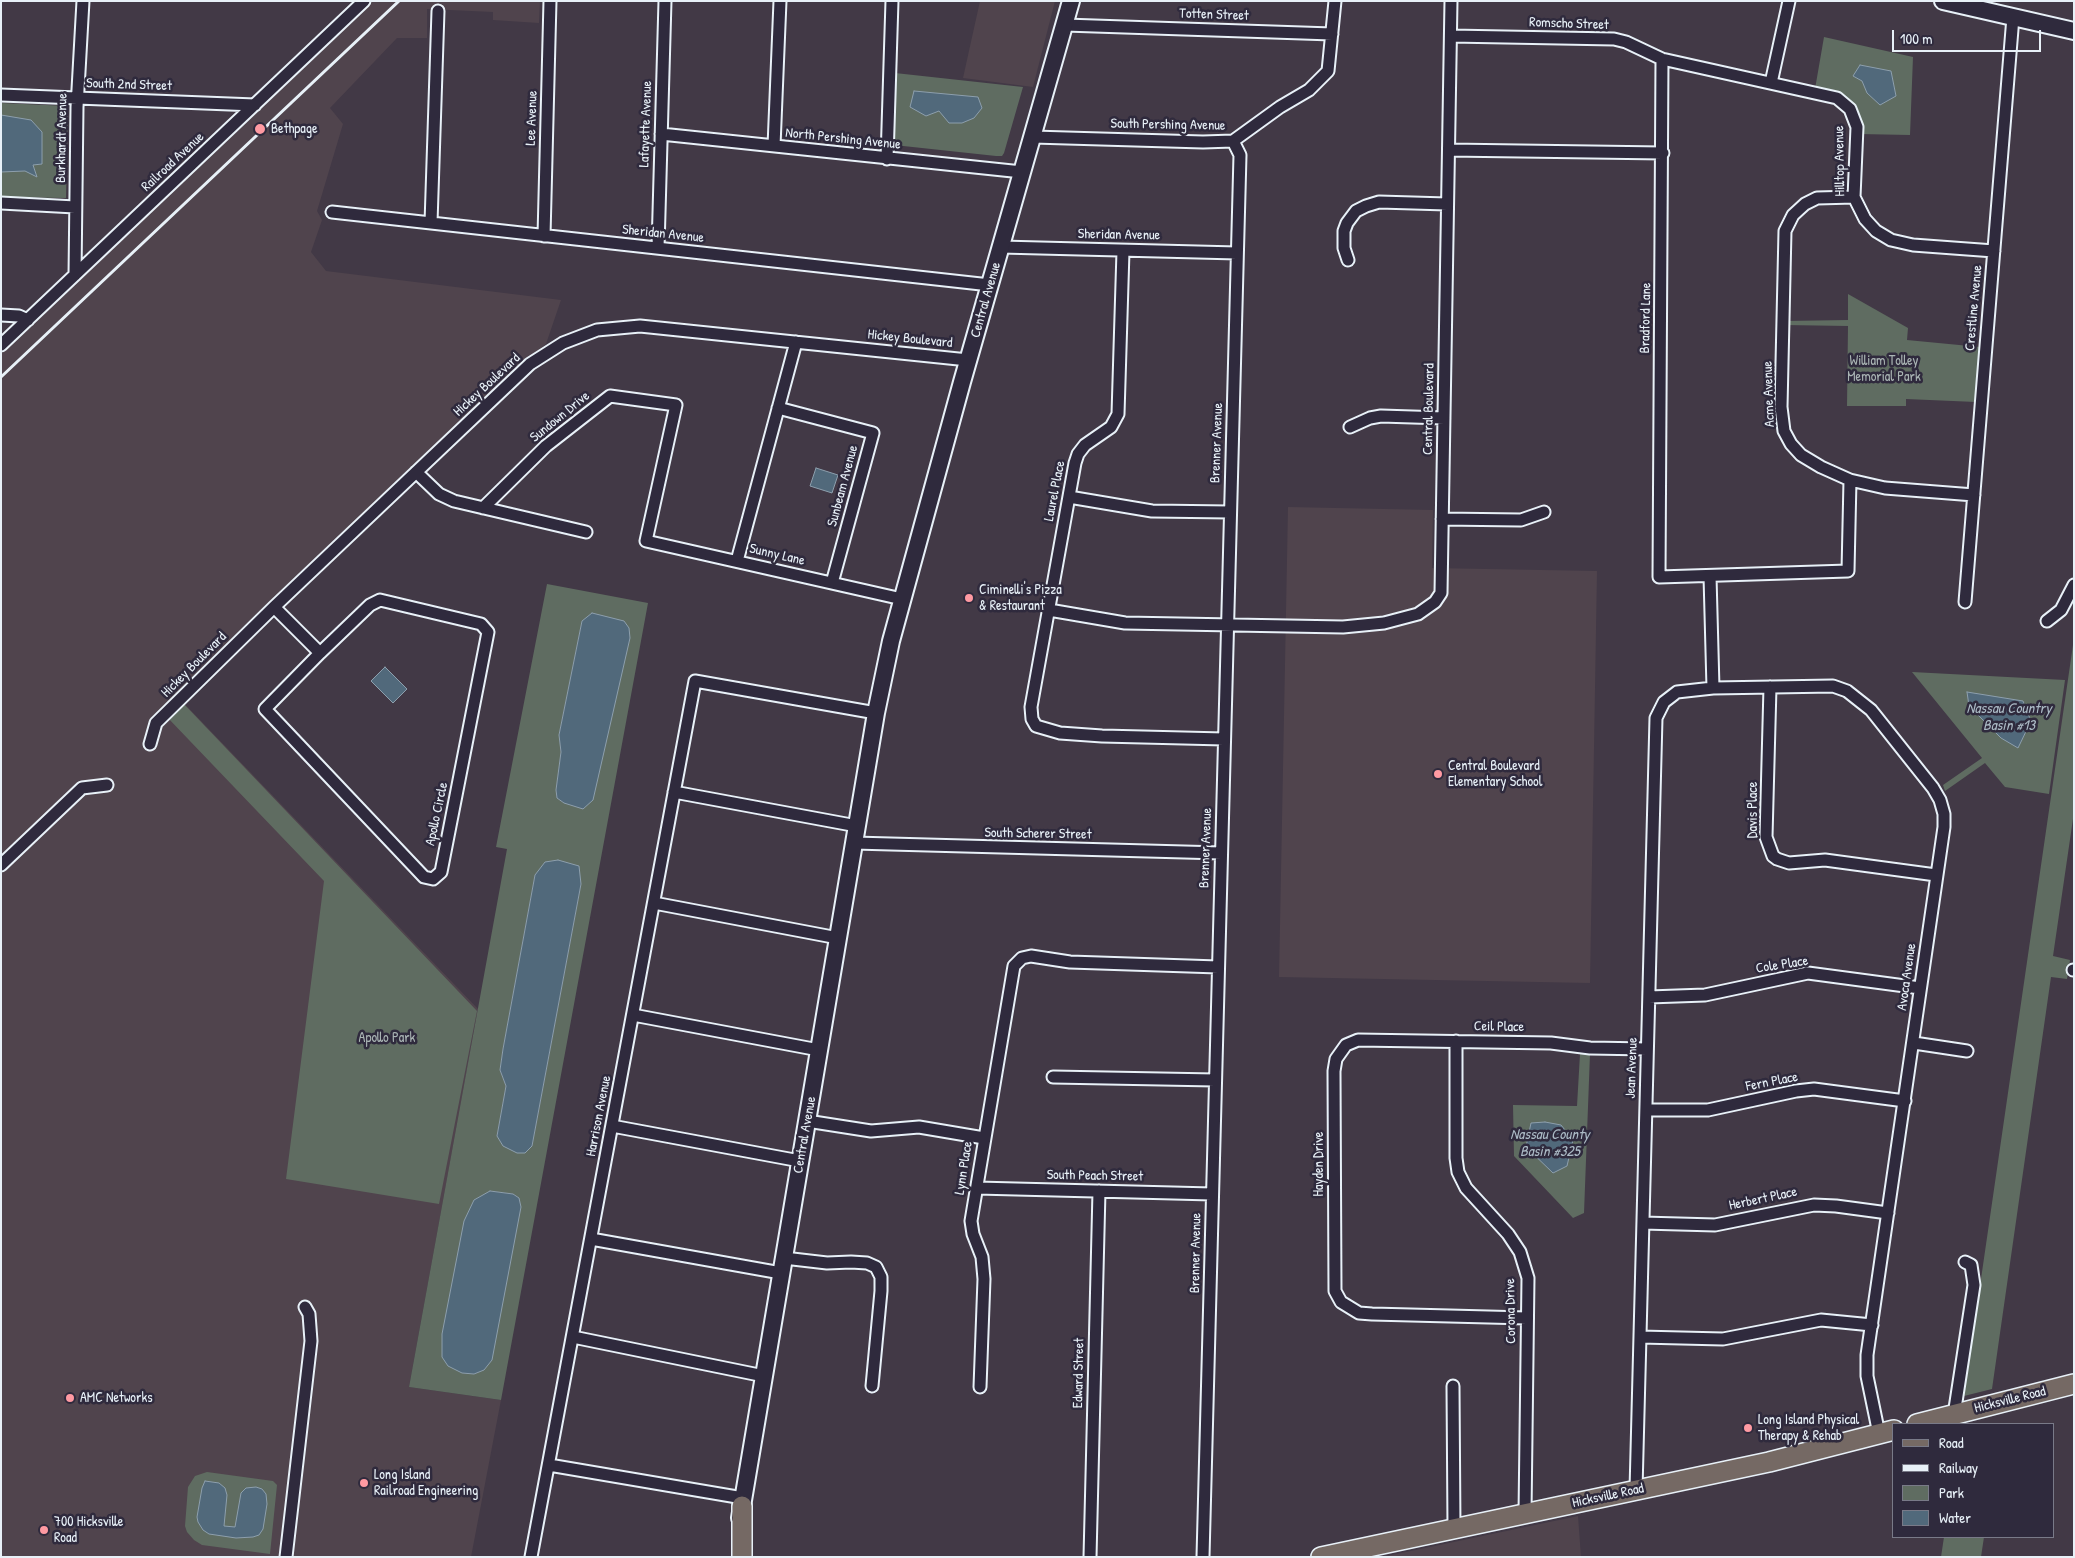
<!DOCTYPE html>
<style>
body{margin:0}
#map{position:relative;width:2075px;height:1558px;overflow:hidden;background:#423946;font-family:"Patrick Hand",sans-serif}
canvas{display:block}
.frame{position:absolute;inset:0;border:2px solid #e8f1f8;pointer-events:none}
.legend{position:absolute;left:1892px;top:1423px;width:162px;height:115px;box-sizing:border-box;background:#2f2a3d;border:1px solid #797a88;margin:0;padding:6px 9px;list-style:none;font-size:15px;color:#e8f1f8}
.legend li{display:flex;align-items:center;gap:10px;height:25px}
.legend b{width:25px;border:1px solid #797a88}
.scale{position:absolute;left:1892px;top:30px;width:149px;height:22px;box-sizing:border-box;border:2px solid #e8f1f8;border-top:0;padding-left:6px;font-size:15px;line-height:18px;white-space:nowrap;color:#e8f1f8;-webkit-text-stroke:4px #2f2a3d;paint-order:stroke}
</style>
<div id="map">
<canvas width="2075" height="1558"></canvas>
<div class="frame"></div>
<ul class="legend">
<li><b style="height:6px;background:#756964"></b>Road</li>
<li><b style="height:6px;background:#e8f1f8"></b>Railway</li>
<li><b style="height:14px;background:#5f6c61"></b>Park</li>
<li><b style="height:14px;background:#51697b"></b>Water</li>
</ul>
<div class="scale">100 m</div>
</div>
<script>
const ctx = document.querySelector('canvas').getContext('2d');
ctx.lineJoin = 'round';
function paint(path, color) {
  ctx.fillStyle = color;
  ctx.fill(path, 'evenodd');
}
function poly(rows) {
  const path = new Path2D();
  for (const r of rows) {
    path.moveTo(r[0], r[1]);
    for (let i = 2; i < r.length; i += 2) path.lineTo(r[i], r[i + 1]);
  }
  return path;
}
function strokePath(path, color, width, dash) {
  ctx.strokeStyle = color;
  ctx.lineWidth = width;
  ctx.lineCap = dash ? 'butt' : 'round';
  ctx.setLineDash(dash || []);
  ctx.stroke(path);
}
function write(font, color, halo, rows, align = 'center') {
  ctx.font = font + ' "Patrick Hand",sans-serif';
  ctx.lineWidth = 5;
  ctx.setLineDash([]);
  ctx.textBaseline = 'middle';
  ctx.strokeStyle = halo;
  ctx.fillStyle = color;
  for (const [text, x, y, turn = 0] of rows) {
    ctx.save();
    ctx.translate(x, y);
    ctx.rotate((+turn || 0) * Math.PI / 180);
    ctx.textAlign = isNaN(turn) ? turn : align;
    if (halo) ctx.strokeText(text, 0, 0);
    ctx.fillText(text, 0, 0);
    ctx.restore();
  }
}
const built = poly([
 [361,1,540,1,539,23,493,20,493,12,427,9,427,38,397,38,330,108,343,124,317,211,322,220,311,252,326,271,561,300,546,344,511,372,177,696,478,1009,409,1387,501,1400,471,1557,1,1557,1,354,360,15],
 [980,1,1055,1,1033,87,963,78],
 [1288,507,1433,510,1432,568,1597,571,1590,983,1279,977],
 [1578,1516,1581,1557,1382,1557]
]);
const green = poly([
 [1824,37,1913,57,1910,135,1859,134,1859,119,1815,89],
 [895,73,1023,87,1004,153,1002,156,996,156,894,145],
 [1,103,68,106,66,198,1,197],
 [1848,294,1908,328,1907,340,1980,347,1976,402,1906,399,1906,406,1847,406,1848,326,1784,325,1785,321,1848,320],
 [547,584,648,603,501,1400,409,1387,507,849,496,847],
 [582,621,564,803,557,798,556,790,561,752,559,735],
 [535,875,581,884,532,1146,497,1136,506,1086,500,1070,503,1049],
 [490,1191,513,1194,519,1198,484,1369,474,1374,462,1373],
 [2074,638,2074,812,2053,956,2070,960,2067,979,2051,977,1992,1389,1964,1396],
 [1912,672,2065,680,2049,794,2005,787,1985,763,1945,791,1943,785,1982,758],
 [182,702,477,1011,439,1204,286,1179,324,881,167,717],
 [1580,1054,1590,1054,1584,1213,1573,1218,1514,1156,1513,1105,1577,1106],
 [207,1472,273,1481,277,1485,270,1554,202,1545,194,1540,187,1532,185,1526,188,1487,195,1476],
 [1944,1537,1984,1537,1981,1557,1941,1557]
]);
const water = poly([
 [1860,65,1891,71,1896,96,1880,105,1867,93,1862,81,1853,76,1860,65],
 [914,91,978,97,982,108,974,118,962,123,949,123,939,111,926,116,910,107,914,91],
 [1,115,31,120,42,132,42,164,33,165,37,177,25,171,1,172,1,115],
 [816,468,838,475,832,493,810,486,816,468],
 [592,613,624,621,629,628,630,638,593,800,583,809,564,803,557,798,556,790,561,752,559,735,582,621,592,613],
 [385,667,407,689,393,703,371,681,385,667],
 [1967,692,2023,701,2031,721,2018,748,2001,738,1969,706,1967,692],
 [558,860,579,866,581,884,532,1146,525,1153,517,1153,503,1146,497,1136,506,1086,500,1070,503,1049,535,875,545,862,558,860],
 [1545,1122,1561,1125,1573,1140,1567,1166,1553,1173,1526,1147,1531,1123,1545,1122],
 [490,1191,513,1194,519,1198,521,1207,492,1360,484,1370,474,1374,462,1373,448,1366,442,1357,442,1334,464,1221,474,1200,490,1191],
 [205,1481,219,1483,225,1488,227,1495,224,1526,235,1527,241,1493,246,1488,256,1487,262,1489,266,1494,267,1504,263,1529,259,1535,253,1537,236,1538,209,1534,203,1530,198,1522,197,1517,202,1488,205,1481]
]);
const minor = poly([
 [1065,25,1332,34],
 [1451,36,1614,39,1626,42,1662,59,1837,98,1850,109,1857,127,1854,197,1865,219,1876,231,1891,240,1913,245,1994,251],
 [1662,59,1659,577,1848,571,1850,480],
 [1771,83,1789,1],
 [1,95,255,105],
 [661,134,1022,172],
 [1033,137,1203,142,1233,141,1280,107,1309,90,1328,71,1335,1],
 [774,146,780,1],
 [1449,150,1663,153],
 [887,159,892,1],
 [1854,197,1817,198,1805,204,1793,215,1785,231,1781,407,1784,431,1791,444,1801,455,1821,467,1850,480,1885,488,1974,495],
 [1,203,75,207],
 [332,212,990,285],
 [431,223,438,11],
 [544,236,550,1],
 [1001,247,1237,253],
 [658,248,665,1],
 [1123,251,1118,414,1111,427,1085,445,1078,454,1075,463,1031,707,1032,719,1036,726,1060,733,1102,736,1224,739],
 [1348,260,1344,248,1344,231,1347,223,1356,211,1366,206,1379,202,1447,204],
 [75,275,77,107,83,1],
 [1,315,19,316,28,320],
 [1,345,364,1],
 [778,408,873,433,832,583],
 [1350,427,1370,418,1381,416,1444,418],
 [416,472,439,494,454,501,586,532],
 [1069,497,1152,511,1230,512],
 [483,508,546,446,610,396,676,405,646,541,902,599],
 [1442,519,1521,520,1544,512],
 [737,561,796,342],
 [1710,576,1713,688],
 [1965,602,2013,17],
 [274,607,320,653,265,709,424,877,433,879,441,872,488,632,481,624,380,600,370,605,320,653],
 [1049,610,1125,623,1343,627,1384,623,1418,614,1435,602,1441,593,1451,1],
 [2047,621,2061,610,2074,585],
 [1770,687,1766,837,1773,856,1777,859,1789,863,1825,860,1936,875],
 [150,744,156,723,274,607,530,364,563,343,597,330,640,326,968,360],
 [674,792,857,826],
 [854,843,1221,853],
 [1,865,82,788,107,785],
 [654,903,838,938],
 [2073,970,2074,970],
 [1649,997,1705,995,1808,973,1920,988],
 [633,1015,819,1050],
 [1456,1041,1456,1158,1458,1172,1466,1188,1508,1234,1520,1252,1528,1278,1525,1513],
 [1914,1043,1967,1051],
 [1053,1077,1215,1080],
 [1646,1110,1708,1110,1796,1091,1814,1089,1905,1101],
 [807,1121,871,1131,919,1127,984,1138],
 [612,1126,800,1161],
 [977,1188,1212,1194],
 [1643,1223,1715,1225,1814,1205,1836,1206,1888,1213],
 [591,1239,781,1273],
 [784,1258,827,1263,851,1262,867,1263,876,1267,881,1277,881,1291,872,1386],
 [1527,1318,1372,1314,1359,1313,1341,1302,1335,1291,1334,1071,1336,1059,1346,1045,1358,1040,1551,1043,1590,1048,1647,1049],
 [573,1337,764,1376],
 [1640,1337,1723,1339,1821,1320,1872,1325],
 [1453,1386,1454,1528],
 [980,1387,984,1279,982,1257,973,1234,971,1221,1014,966,1022,958,1031,956,1070,962,1218,967],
 [1954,1415,1974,1285,1971,1265,1965,1262],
 [549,1465,743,1498],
 [1636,1490,1656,718,1664,702,1677,692,1713,688,1833,686,1847,691,1871,710,1933,788,1940,800,1944,814,1944,827,1867,1355,1867,1376,1879,1434],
 [286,1557,311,1341,309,1314,305,1307],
 [531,1557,695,681,876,713],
 [1090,1557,1099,1191],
 [1203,1557,1240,155,1233,141]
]);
const secondary = poly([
 [1943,1,2074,31],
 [740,1518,876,713,891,641,962,382,1071,1]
]);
const primary = poly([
 [1917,1424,2074,1384],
 [742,1557,742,1506],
 [1321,1557,1769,1462,1894,1430]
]);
const rail = poly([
 [1,377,399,1]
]);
const markers = [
 [260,129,6,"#ff9aa2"],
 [969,598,5,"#ff9aa2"],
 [1438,774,5,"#ff9aa2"],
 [70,1398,5,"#ff9aa2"],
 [1748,1428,5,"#ff9aa2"],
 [364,1483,5,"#ff9aa2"],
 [44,1530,5,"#ff9aa2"]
];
const streetNames = [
 ["Totten Street",1214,15,2],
 ["Romscho Street",1569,24,2],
 ["South 2nd Street",129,85,2],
 ["Lee Avenue",532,118,-88],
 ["Lafayette Avenue",646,124,-88],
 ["South Pershing Avenue",1168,125,1],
 ["Burkhardt Avenue",62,138,-89],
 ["North Pershing Avenue",843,139,6],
 ["Hilltop Avenue",1840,161,-91],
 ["Railroad Avenue",173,162,-43],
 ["Sheridan Avenue",663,234,6],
 ["Sheridan Avenue",1119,235,1],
 ["Central Avenue",986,300,-74],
 ["Crestline Avenue",1974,308,-85],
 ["Bradford Lane",1646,318,-89],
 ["Hickey Boulevard",910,339,6],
 ["Hickey Boulevard",487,385,-43],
 ["Acme Avenue",1769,394,-92],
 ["Central Boulevard",1429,409,-89],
 ["Sundown Drive",560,417,-39],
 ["Brenner Avenue",1217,443,-88],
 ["Sunbeam Avenue",843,486,-75],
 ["Laurel Place",1055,491,-79],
 ["Sunny Lane",777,555,13],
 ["Hickey Boulevard",194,665,-45],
 ["Davis Place",1753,810,-90],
 ["Apollo Circle",437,814,-78],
 ["South Scherer Street",1038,834,1],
 ["Brenner Avenue",1206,848,-88],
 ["Cole Place",1782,965,-9],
 ["Avoca Avenue",1907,977,-82],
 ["Ceil Place",1499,1027,1],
 ["Jean Avenue",1632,1068,-88],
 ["Fern Place",1772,1082,-11],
 ["Harrison Avenue",599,1116,-79],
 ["Central Avenue",805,1135,-80],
 ["Hayden Drive",1319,1164,-90],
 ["Lynn Place",964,1168,-81],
 ["South Peach Street",1095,1176,1],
 ["Herbert Place",1763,1199,-12],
 ["Brenner Avenue",1196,1253,-89],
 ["Corona Drive",1511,1311,-91],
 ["Edward Street",1079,1373,-89],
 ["Hicksville Road",2010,1400,-14],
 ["Hicksville Road",1608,1496,-12]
];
const poiNames = [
 ["Bethpage",271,129],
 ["Ciminelli's Pizza",979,590],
 ["& Restaurant",979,606],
 ["Central Boulevard",1448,766],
 ["Elementary School",1448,782],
 ["AMC Networks",80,1398],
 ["Long Island Physical",1758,1420],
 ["Therapy & Rehab",1758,1436],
 ["Long Island",374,1475],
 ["Railroad Engineering",374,1491],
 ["700 Hicksville",54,1522],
 ["Road",54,1538]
];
const parkNames = [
 ["William Tolley",1884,361],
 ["Memorial Park",1884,377],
 ["Apollo Park",387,1038]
];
const waterNames = [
 ["Nassau Country",2009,709],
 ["Basin #13",2009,726],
 ["Nassau County",1550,1135],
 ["Basin #325",1550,1152]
];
paint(built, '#50444d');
paint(green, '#5f6c61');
paint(water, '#51697b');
strokePath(water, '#8d9fad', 1);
strokePath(minor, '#e8f1f8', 15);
strokePath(secondary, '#e8f1f8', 20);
strokePath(primary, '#e8f1f8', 22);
strokePath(minor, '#2f2a3d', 11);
strokePath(secondary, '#2f2a3d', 16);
strokePath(primary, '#756964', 19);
strokePath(rail, '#e8f1f8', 3);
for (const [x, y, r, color] of markers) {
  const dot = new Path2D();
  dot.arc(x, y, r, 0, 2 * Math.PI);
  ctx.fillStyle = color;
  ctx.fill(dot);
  strokePath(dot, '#2f2a3d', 2);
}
write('14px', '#e8f1f8', '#2f2a3d', streetNames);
write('14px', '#e8f1f8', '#2f2a3d', poiNames, 'left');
write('14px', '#aab5b4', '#2f2a3d', parkNames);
write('italic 15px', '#acbbc6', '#2f2a3d', waterNames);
</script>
